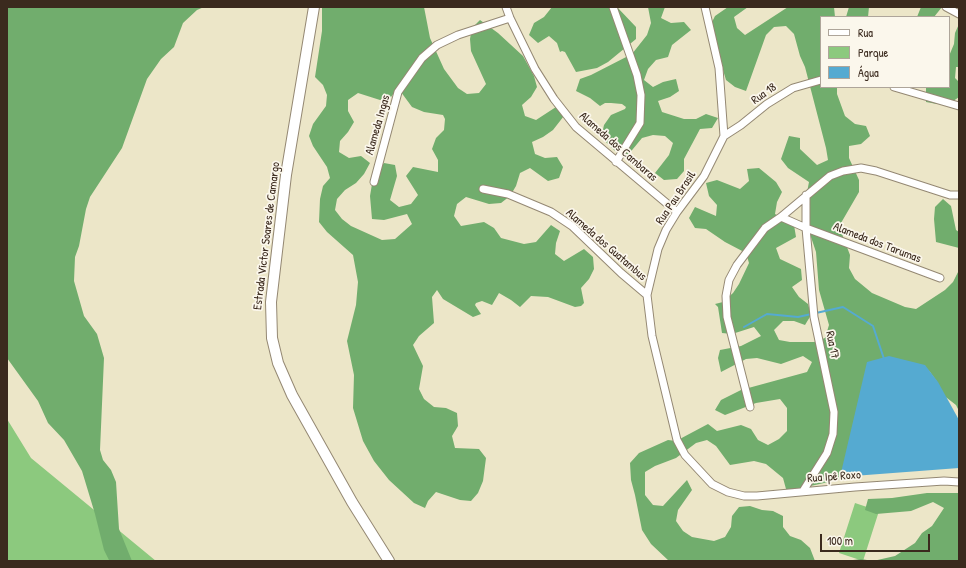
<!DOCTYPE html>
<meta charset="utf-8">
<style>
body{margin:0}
#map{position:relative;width:966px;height:568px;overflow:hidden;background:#ece6c8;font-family:"Patrick Hand",sans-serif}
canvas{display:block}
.frame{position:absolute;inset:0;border:8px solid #3b2a1e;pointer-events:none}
.legend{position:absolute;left:820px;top:16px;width:130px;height:72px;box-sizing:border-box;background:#fbf7ec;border:1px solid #aea59a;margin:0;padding:5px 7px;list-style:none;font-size:12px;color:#3b2a1e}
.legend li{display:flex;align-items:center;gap:8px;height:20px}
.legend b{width:20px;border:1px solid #aea59a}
.scale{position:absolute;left:820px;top:534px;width:110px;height:18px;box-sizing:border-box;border:2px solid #3b2a1e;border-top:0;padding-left:5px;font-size:12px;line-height:14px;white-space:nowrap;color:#3b2a1e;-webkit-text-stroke:3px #fbf7ec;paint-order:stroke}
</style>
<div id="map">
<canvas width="966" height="568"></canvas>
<div class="frame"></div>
<ul class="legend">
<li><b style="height:5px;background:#fff"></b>Rua</li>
<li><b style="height:11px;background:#8cc97e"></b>Parque</li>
<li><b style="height:11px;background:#55aad1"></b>Água</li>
</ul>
<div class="scale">100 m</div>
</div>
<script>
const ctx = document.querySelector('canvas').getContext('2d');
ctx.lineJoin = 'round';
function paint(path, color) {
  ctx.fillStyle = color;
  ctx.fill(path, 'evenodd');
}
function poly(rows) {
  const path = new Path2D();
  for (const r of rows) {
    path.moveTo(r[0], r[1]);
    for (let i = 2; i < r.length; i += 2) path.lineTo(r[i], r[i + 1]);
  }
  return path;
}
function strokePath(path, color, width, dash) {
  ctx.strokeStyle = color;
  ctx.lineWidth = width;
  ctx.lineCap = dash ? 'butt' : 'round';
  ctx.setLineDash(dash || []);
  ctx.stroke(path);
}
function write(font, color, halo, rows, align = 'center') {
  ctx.font = font + ' "Patrick Hand",sans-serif';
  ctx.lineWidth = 3.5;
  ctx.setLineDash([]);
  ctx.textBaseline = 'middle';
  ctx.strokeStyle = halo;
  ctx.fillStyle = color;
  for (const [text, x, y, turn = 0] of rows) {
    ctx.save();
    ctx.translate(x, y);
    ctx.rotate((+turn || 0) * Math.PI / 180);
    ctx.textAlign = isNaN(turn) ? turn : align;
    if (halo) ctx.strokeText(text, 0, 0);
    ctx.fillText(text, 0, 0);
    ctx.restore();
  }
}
const green = poly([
 [7,419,31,458,156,561,7,561],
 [855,503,879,511,863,561,839,553]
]);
const forest = poly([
 [7,7,204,7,197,10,183,23,174,47,161,59,147,79,122,148,90,197,86,209,79,246,75,257,74,281,84,316,97,334,104,358,100,450,103,460,111,470,116,482,119,529,132,561,109,560,104,550,95,514,82,471,64,440,48,423,38,401,7,358],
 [322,7,424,7,430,38,444,69,458,88,467,94,479,93,486,84,471,51,470,39,472,28,480,20,498,33,523,56,534,76,537,87,531,97,522,105,525,116,536,120,556,107,567,112,553,130,543,137,532,142,535,154,545,158,557,157,563,167,559,178,548,181,530,168,520,173,516,186,510,196,501,203,489,204,466,197,457,204,454,216,461,226,484,222,494,228,501,238,524,244,536,242,551,225,560,231,556,243,555,254,564,261,584,249,593,257,594,269,589,279,581,288,584,303,581,306,575,307,548,297,531,296,520,307,511,300,499,293,492,305,482,301,476,303,475,305,481,314,473,317,443,299,437,290,432,297,434,323,419,336,413,345,423,366,419,389,424,399,434,407,446,408,457,413,458,426,452,436,455,448,479,449,486,458,483,481,478,493,471,501,460,500,436,492,428,501,425,508,414,503,389,480,374,461,363,441,353,408,354,375,347,341,356,305,358,282,353,255,327,232,319,222,320,199,323,186,330,178,327,167,313,146,309,136,313,124,326,106,327,95,323,85,315,77,322,31],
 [398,88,412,107,424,112,443,115,445,119,444,130,436,138,432,149,438,160,438,172,413,167,406,176,418,195,411,204,399,207,390,200,397,176,395,165,384,163,377,171,372,184,370,196,372,219,384,220,407,214,412,224,395,239,382,240,351,226,342,219,335,210,337,199,345,190,356,183,364,174,370,163,361,156,349,158,339,152,340,141,348,132,354,122,348,111,348,100,358,93,380,100,391,97],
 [552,7,617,7,636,27,636,39,608,62,597,68,576,72,565,52,562,51,560,52,557,43,549,36,538,43,529,35,534,23,544,17],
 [648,7,665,7,661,18,671,23,684,22,691,30,672,45,668,57,656,60,648,69,644,80,653,87,663,82,676,79,679,91,670,97,658,101,662,112,684,119,696,119,706,114,718,118,712,128,700,129,684,159,684,171,677,179,664,180,655,173,669,155,673,143,665,136,653,135,642,138,628,155,615,151,606,142,602,134,604,125,611,115,625,109,626,107,622,104,611,103,605,103,600,106,590,98,576,91,580,79,591,75,632,54,647,35,651,23],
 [728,7,748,7,734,17,737,28,745,35,788,7,834,7,835,17,821,17,821,87,837,87,837,94,845,116,855,124,866,126,870,136,861,144,849,146,849,158,859,180,859,192,841,223,842,234,850,255,849,268,855,279,872,293,905,307,916,309,945,290,953,282,959,270,959,411,956,405,947,398,937,393,937,382,930,372,926,369,842,479,797,489,786,489,783,478,766,464,754,461,730,465,716,446,707,440,696,443,676,458,655,466,645,472,645,495,653,505,663,506,687,480,692,490,678,510,676,521,683,531,692,537,714,541,725,537,731,527,732,516,739,507,750,506,762,510,773,511,783,516,783,527,790,536,801,540,810,548,815,561,669,561,651,544,642,530,635,495,631,480,630,463,639,453,668,440,676,441,708,424,717,431,741,425,751,429,758,440,768,445,779,439,787,431,787,408,780,399,756,403,725,415,715,410,721,400,741,390,807,372,812,362,803,356,781,364,757,358,746,359,721,372,718,358,720,350,741,346,761,336,754,327,732,334,722,333,718,307,715,304,723,302,733,293,739,284,749,263,746,253,725,242,706,229,695,228,689,218,695,207,716,216,717,205,709,196,706,183,717,180,740,189,749,181,747,169,759,168,776,182,782,192,777,202,775,214,794,225,796,237,776,248,780,259,801,269,802,280,792,287,799,297,808,304,811,315,805,325,794,321,783,321,774,330,779,340,790,342,814,342,825,338,829,325,819,290,816,252,805,219,804,208,809,182,788,168,781,159,789,136,800,138,800,149,817,165,828,160,826,148,805,67,800,56,794,34,786,26,774,27,766,35,746,91,735,87,726,80,710,26,715,16],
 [849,7,869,7,868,17,846,17],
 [921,7,942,7,934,17,917,17],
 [959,24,959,67,956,67,955,78,959,82,959,97,949,104,937,104,926,102,926,87,949,87,949,56,954,44,955,33],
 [943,199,951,206,956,230,959,232,959,248,936,242,934,219,935,207],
 [927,493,959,493,959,561,845,561,861,559,873,561,895,556,915,543,922,533,932,526,944,508,933,502,911,511,876,514,865,510,868,499,892,498]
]);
const water = poly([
 [889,356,925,365,938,382,959,420,959,468,840,477,867,362]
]);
const stream = poly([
 [744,327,767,314,798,317,843,307,873,326,884,359]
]);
const minor = poly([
 [506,7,510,18,535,69,554,99,576,127,677,212],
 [613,7,637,75,641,95,640,123,616,162],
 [705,7,719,68,724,136,704,176,677,212,666,230,658,249,647,295,652,336,677,440,685,455,712,484,728,492,744,496,757,496,855,487,944,481,959,482],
 [946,7,959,14],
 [894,87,959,106],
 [724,136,741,125,767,104,793,88,821,80],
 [374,182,398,92,422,58,437,45,458,35,510,18],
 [483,189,508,194,551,212,572,226,621,273,647,295],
 [781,217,806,228,940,278],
 [750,407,727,317,726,296,729,280,737,265,765,228,781,217,830,176,843,171,861,168,876,171,950,195,959,195],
 [803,491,827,453,833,434,834,412,814,317,806,228,806,195]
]);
const secondary = poly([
 [314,7,286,175,271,302,272,338,278,363,292,395,352,502,389,561]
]);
const streetNames = [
 ["Rua 18",764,94,-35],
 ["Alameda Ingas",378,125,-74],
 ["Alameda dos Cambaras",618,147,41],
 ["Rua Pau Brasil",676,198,-56],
 ["Estrada Victor Soares de Camargo",267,236,-83],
 ["Alameda dos Tarumas",877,243,21],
 ["Alameda dos Guatambus",606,245,41],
 ["Rua 17",832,345,78],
 ["Rua Ipê Roxo",834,477,-4]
];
paint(green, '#8cc97e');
paint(forest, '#71ad6d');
paint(water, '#55aad1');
strokePath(stream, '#55aad1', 2);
strokePath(minor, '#948873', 9);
strokePath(secondary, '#948873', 12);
strokePath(minor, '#fff', 7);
strokePath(secondary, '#fff', 10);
write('12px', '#3b2a1e', '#fbf7ec', streetNames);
</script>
